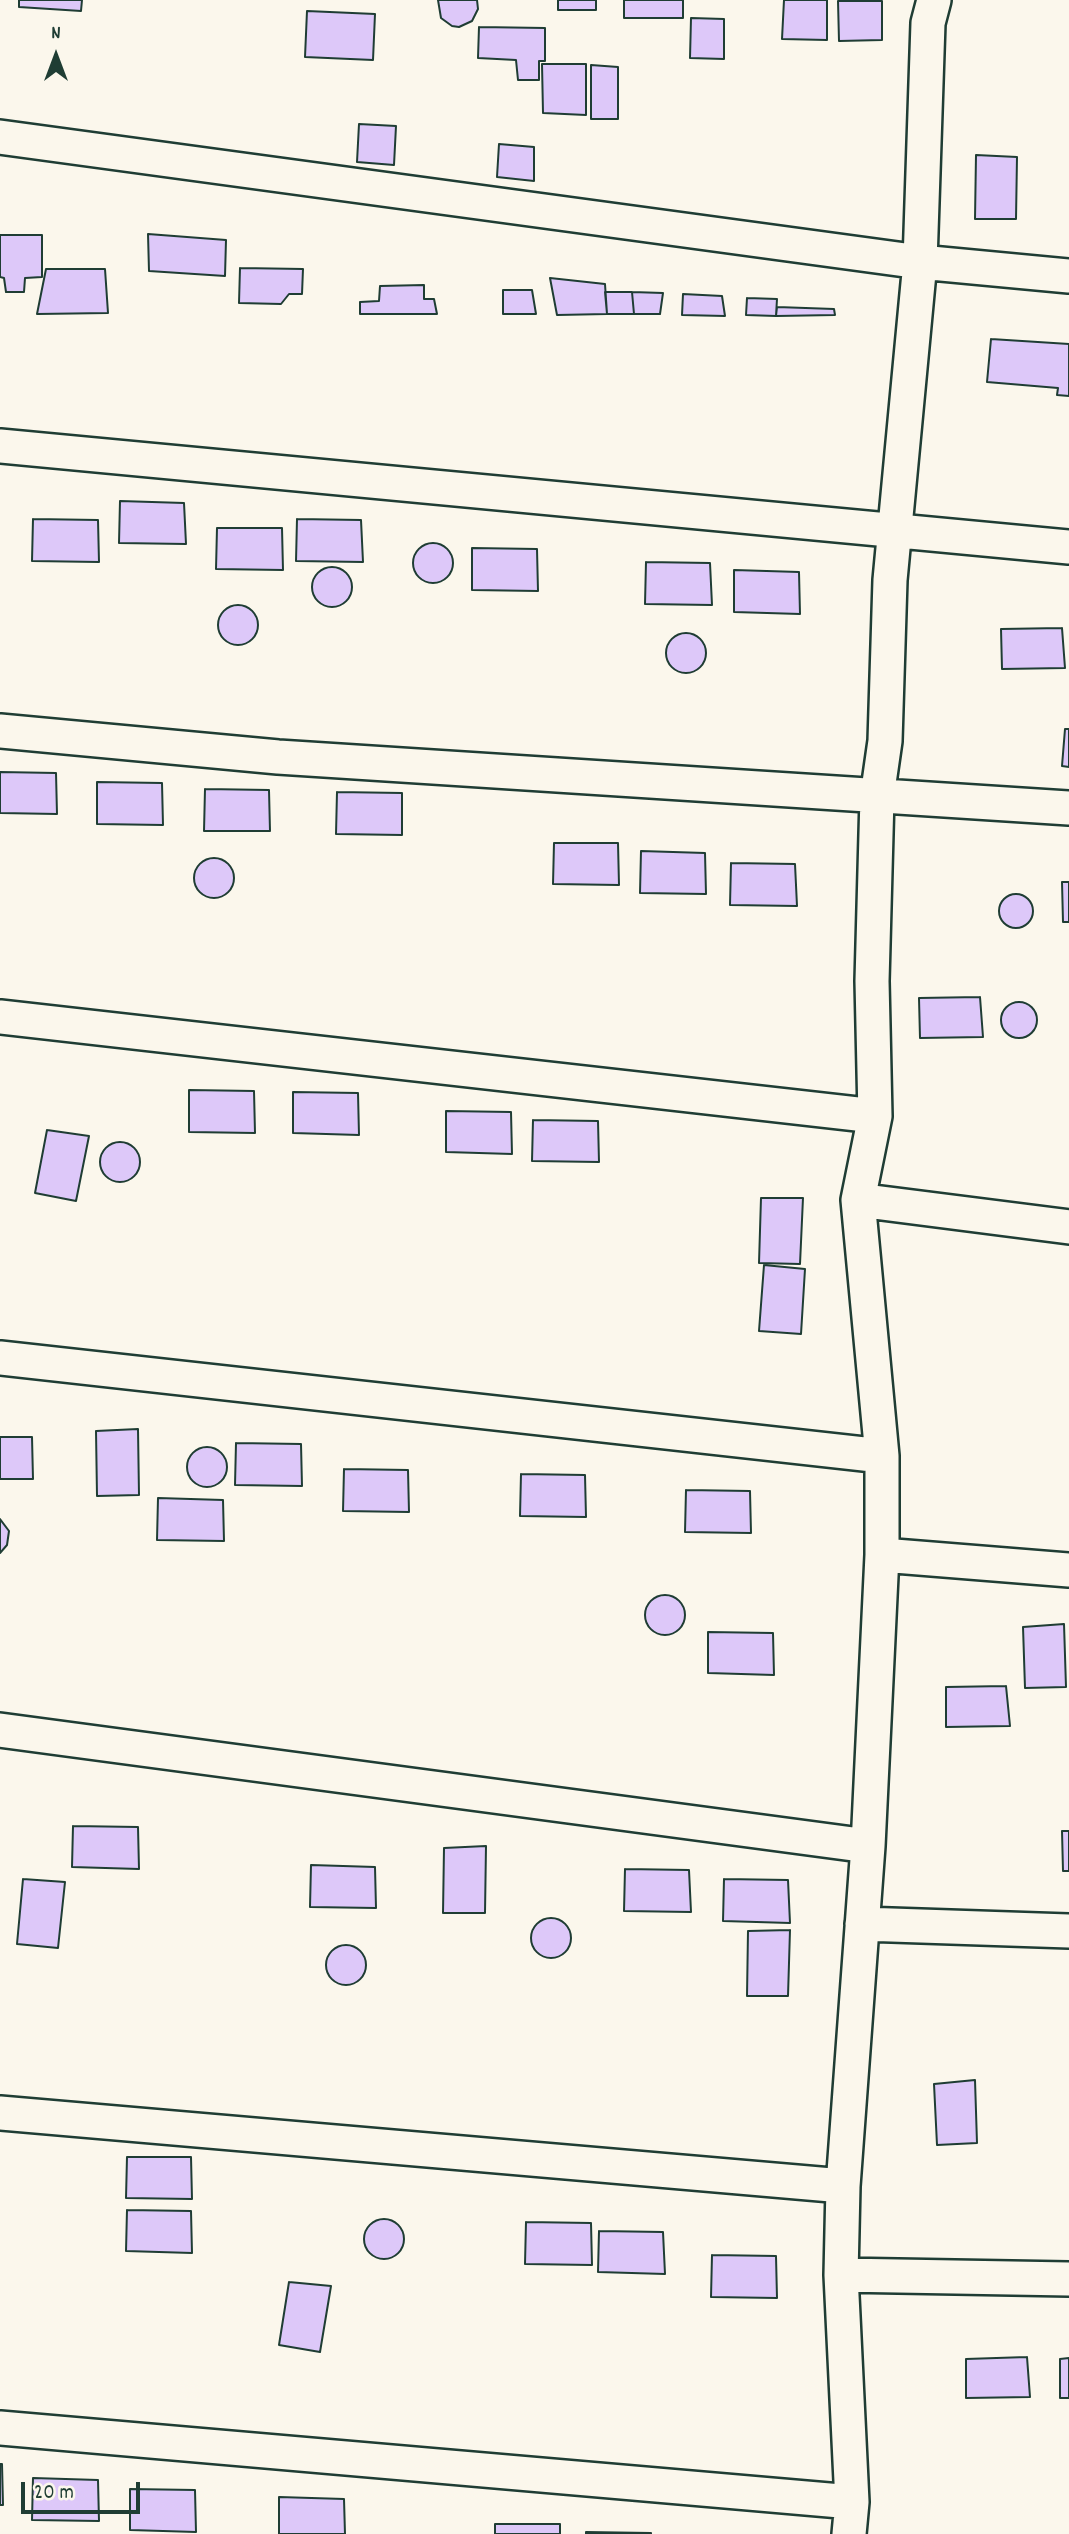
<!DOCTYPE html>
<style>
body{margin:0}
#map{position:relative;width:1069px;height:2534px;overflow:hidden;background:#fbf7ec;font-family:Dekko,sans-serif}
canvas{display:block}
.north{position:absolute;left:21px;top:21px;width:70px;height:70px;-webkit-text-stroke:5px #fbf7ec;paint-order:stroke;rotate:0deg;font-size:19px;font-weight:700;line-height:28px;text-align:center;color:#1f3d34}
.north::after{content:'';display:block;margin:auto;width:24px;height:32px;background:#1f3d34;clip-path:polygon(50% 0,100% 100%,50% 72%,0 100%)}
.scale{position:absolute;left:21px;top:2482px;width:119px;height:32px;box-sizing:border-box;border:4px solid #1f3d34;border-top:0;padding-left:9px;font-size:21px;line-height:24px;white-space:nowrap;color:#1f3d34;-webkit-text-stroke:5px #fbf7ec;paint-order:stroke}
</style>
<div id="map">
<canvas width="1069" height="2534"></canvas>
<div class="north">N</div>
<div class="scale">20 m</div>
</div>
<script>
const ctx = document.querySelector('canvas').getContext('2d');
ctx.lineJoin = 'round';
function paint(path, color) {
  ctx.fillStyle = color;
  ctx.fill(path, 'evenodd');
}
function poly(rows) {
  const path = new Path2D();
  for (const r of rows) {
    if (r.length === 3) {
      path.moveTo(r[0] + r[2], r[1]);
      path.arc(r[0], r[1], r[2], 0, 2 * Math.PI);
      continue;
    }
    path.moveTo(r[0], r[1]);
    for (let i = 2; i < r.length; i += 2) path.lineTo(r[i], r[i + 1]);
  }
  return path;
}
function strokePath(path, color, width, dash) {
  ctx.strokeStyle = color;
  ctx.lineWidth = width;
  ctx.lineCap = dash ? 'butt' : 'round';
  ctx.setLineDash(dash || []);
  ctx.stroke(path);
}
const building = poly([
 [19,0,82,0,81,11,19,7,19,0],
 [438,0,477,0,478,9,472,21,459,27,452,26,441,18,438,0],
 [558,0,596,0,596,10,558,10,558,0],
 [624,0,683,0,683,18,624,18,624,0],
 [784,0,827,0,827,40,782,39,784,0],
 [838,1,882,1,882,40,839,41,838,1],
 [307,11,375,14,373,60,305,57,307,11],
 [691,18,724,19,724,59,690,58,691,18],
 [479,27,545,28,545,61,539,61,539,80,518,80,516,60,478,58,479,27],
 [542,64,586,64,586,115,543,113,542,64],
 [591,65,618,67,618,119,591,119,591,65],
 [359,124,396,126,394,165,357,162,359,124],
 [499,144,534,147,534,181,497,177,499,144],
 [976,155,1017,157,1016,219,975,219,976,155],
 [148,234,226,240,225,276,149,271,148,234],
 [0,235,42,235,42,277,25,278,24,292,6,292,4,278,0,277,0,235],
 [240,268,303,269,302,294,289,294,281,304,239,303,240,268],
 [46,269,105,269,108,313,37,314,46,269],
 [550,278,605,284,607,314,557,315,550,278],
 [424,285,424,299,434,299,437,314,360,314,360,302,379,301,380,286,424,285],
 [503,290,532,290,536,314,503,314,503,290],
 [605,292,632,292,634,314,607,314,605,292],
 [632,292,663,293,660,314,634,314,632,292],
 [683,294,722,296,725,316,682,315,683,294],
 [747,298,777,299,776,316,746,315,747,298],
 [777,307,834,309,835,315,776,316,777,307],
 [991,339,1069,344,1069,396,1057,395,1058,388,987,382,991,339],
 [120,501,184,503,186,544,119,543,120,501],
 [33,519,98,520,99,562,32,561,33,519],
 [297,519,361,520,363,562,296,561,297,519],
 [217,528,282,528,283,570,216,569,217,528],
 [433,563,20],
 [472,548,537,549,538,591,472,590,472,548],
 [646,562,710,563,712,605,645,604,646,562],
 [332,587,20],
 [734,570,799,572,800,614,734,612,734,570],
 [238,625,20],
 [1062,628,1065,668,1002,669,1001,629,1062,628],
 [686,653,20],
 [1065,729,1069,729,1069,767,1062,766,1065,729],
 [0,772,56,773,57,814,0,813,0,772],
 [97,782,162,783,163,825,97,824,97,782],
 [205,789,269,790,270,831,204,831,205,789],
 [337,792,402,793,402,835,336,834,337,792],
 [554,843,618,843,619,885,553,884,554,843],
 [641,851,705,853,706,894,640,893,641,851],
 [214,878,20],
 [731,863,795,864,797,906,730,905,731,863],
 [1062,882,1069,882,1069,922,1063,922,1062,882],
 [1016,911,17],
 [980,997,983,1037,920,1038,919,998,980,997],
 [1019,1020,18],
 [189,1090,254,1091,255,1133,189,1132,189,1090],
 [293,1092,358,1093,359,1135,293,1133,293,1092],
 [446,1111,511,1112,512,1154,446,1152,446,1111],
 [533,1120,598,1121,599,1162,532,1161,533,1120],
 [47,1130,89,1136,76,1201,35,1193,47,1130],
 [120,1162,20],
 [761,1198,803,1198,800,1264,759,1263,761,1198],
 [764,1265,805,1269,801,1334,759,1331,764,1265],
 [138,1429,139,1495,97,1496,96,1431,138,1429],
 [0,1437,32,1437,33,1479,0,1479,0,1437],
 [236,1443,301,1444,302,1486,235,1485,236,1443],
 [207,1467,20],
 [344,1469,408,1470,409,1512,343,1511,344,1469],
 [521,1474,585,1475,586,1517,520,1516,521,1474],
 [686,1490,750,1491,751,1533,685,1532,686,1490],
 [158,1498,223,1500,224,1541,157,1540,158,1498],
 [0,1519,9,1531,7,1545,0,1553,0,1519],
 [665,1615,20],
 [1064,1624,1066,1687,1025,1688,1023,1627,1064,1624],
 [708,1632,773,1633,774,1675,708,1673,708,1632],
 [1006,1686,1010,1726,946,1727,946,1687,1006,1686],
 [73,1826,138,1827,139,1869,72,1867,73,1826],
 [1062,1831,1069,1831,1069,1871,1063,1871,1062,1831],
 [486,1846,485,1913,443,1913,444,1848,486,1846],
 [311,1865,375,1867,376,1908,310,1907,311,1865],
 [625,1869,689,1870,691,1912,624,1911,625,1869],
 [23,1879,65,1882,58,1948,17,1944,23,1879],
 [724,1879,788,1880,790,1923,723,1921,724,1879],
 [551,1938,20],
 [790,1930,788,1996,747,1996,748,1931,790,1930],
 [346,1965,20],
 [975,2080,977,2143,937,2145,934,2084,975,2080],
 [127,2157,191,2157,192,2199,126,2198,127,2157],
 [127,2210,191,2211,192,2253,126,2251,127,2210],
 [384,2239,20],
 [526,2222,591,2223,592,2265,525,2264,526,2222],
 [599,2231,663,2232,665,2274,598,2272,599,2231],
 [712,2255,776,2256,777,2298,711,2297,712,2255],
 [289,2282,331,2286,320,2352,279,2345,289,2282],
 [1027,2357,1030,2397,966,2398,966,2359,1027,2357],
 [1069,2358,1069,2398,1060,2398,1060,2359,1069,2358],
 [0,2464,2,2464,3,2505,0,2505,0,2464],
 [33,2478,98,2480,99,2521,32,2520,33,2478],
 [130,2489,195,2490,196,2532,130,2530,130,2489],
 [279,2497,344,2499,345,2534,279,2534,279,2497],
 [495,2524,560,2524,560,2534,495,2534,495,2524],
 [586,2532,651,2533,651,2534,586,2534,586,2532]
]);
const street = poly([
 [0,137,920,262,1069,276],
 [0,446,1069,547],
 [0,731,278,757,1069,808],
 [0,1017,875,1116],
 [858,1200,1069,1227],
 [0,1358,882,1456],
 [882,1555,1069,1570],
 [0,1730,868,1846],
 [862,1924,1069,1931],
 [0,2113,843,2186],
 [841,2275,1069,2279],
 [0,2428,852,2502],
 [849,2534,852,2502,841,2275,843,2186,868,1846,882,1555,882,1456,858,1200,875,1116,872,981,877,797,885,741,890,580,920,262,928,23,934,0]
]);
paint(building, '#ddc8f9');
strokePath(building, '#1f3d34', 2);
strokePath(street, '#1f3d34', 38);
strokePath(street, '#fbf7ec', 33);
</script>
